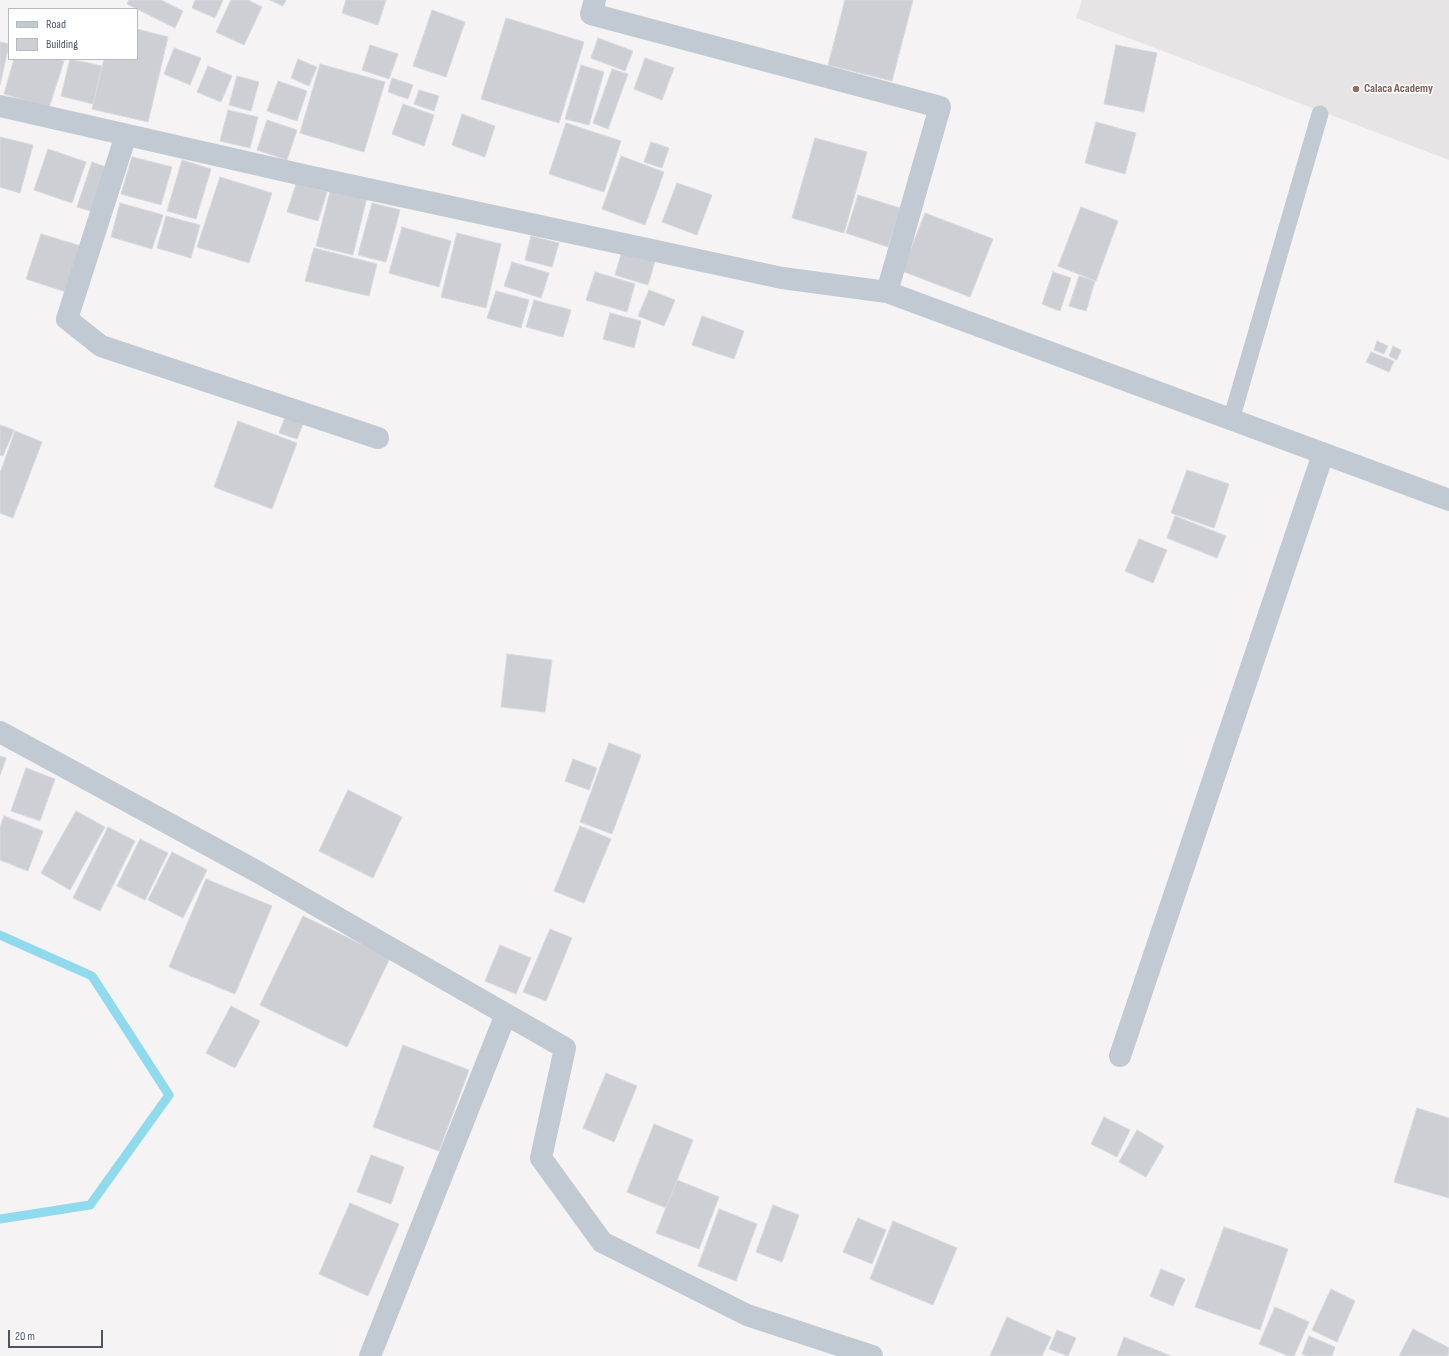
<!DOCTYPE html>
<style>
body{margin:0}
#map{position:relative;width:1449px;height:1356px;overflow:hidden;background:#f5f3f3;font-family:"Sofia Sans Condensed",sans-serif}
canvas{display:block}
.legend{position:absolute;left:8px;top:8px;width:130px;height:52px;box-sizing:border-box;background:#fff;border:1px solid #b7bbc0;margin:0;padding:5px 7px;list-style:none;font-size:12px;color:#4a5661}
.legend li{display:flex;align-items:center;gap:8px;height:20px}
.legend b{width:20px;border:1px solid #b7bbc0}
.scale{position:absolute;left:8px;top:1330px;width:95px;height:18px;box-sizing:border-box;border:2px solid #4a5661;border-top:0;padding-left:5px;font-size:12px;line-height:14px;white-space:nowrap;color:#4a5661;-webkit-text-stroke:3px #fff;paint-order:stroke}
</style>
<div id="map">
<canvas width="1449" height="1356"></canvas>
<ul class="legend">
<li><b style="height:5px;background:#c1cad2"></b>Road</li>
<li><b style="height:11px;background:#cdcfd5"></b>Building</li>
</ul>
<div class="scale">20 m</div>
</div>
<script>
const ctx = document.querySelector('canvas').getContext('2d');
ctx.lineJoin = 'round';
function paint(path, color) {
  ctx.fillStyle = color;
  ctx.fill(path, 'evenodd');
}
function poly(rows) {
  const path = new Path2D();
  for (const r of rows) {
    path.moveTo(r[0], r[1]);
    for (let i = 2; i < r.length; i += 2) path.lineTo(r[i], r[i + 1]);
  }
  return path;
}
function strokePath(path, color, width, dash) {
  ctx.strokeStyle = color;
  ctx.lineWidth = width;
  ctx.lineCap = dash ? 'butt' : 'round';
  ctx.setLineDash(dash || []);
  ctx.stroke(path);
}
function write(font, color, halo, rows, align = 'center') {
  ctx.font = font + ' "Sofia Sans Condensed",sans-serif';
  ctx.lineWidth = 3;
  ctx.setLineDash([]);
  ctx.textBaseline = 'middle';
  ctx.strokeStyle = halo;
  ctx.fillStyle = color;
  for (const [text, x, y, turn = 0] of rows) {
    ctx.save();
    ctx.translate(x, y);
    ctx.rotate((+turn || 0) * Math.PI / 180);
    ctx.textAlign = isNaN(turn) ? turn : align;
    if (halo) ctx.strokeText(text, 0, 0);
    ctx.fillText(text, 0, 0);
    ctx.restore();
  }
}
const education = poly([
 [1082,0,1449,0,1449,160,1076,18]
]);
const stream = poly([
 [0,935,92,976,169,1095,90,1205,0,1219]
]);
const building = poly([
 [129,0,161,0,183,11,175,28,127,4,129,0],
 [195,0,223,0,215,18,192,8,195,0],
 [231,0,248,0,262,7,244,45,216,32,231,0],
 [270,0,286,0,283,6,270,0],
 [346,0,386,0,378,25,342,13,346,0],
 [845,0,913,0,892,81,828,65,845,0],
 [432,10,465,22,446,77,413,66,432,10],
 [506,18,584,42,559,123,481,99,506,18],
 [137,29,168,37,148,122,92,109,104,59,137,59,137,29],
 [598,38,633,51,625,71,591,58,598,38],
 [0,42,9,44,0,85,0,42],
 [370,45,398,54,389,79,362,70,370,45],
 [1116,45,1157,53,1144,112,1104,104,1116,45],
 [174,48,201,58,190,85,164,74,174,48],
 [645,58,674,68,662,100,634,89,645,58],
 [14,59,57,59,64,61,49,108,4,94,14,59],
 [70,59,102,66,93,104,61,96,70,59],
 [298,59,317,67,309,86,291,78,298,59],
 [320,64,385,82,364,152,300,133,320,64],
 [581,65,604,72,589,125,565,119,581,65],
 [208,66,232,76,221,102,197,92,208,66],
 [612,69,628,74,608,129,593,123,612,69],
 [237,76,259,82,251,111,229,105,237,76],
 [392,78,413,85,408,99,388,92,392,78],
 [278,81,307,91,297,121,267,111,278,81],
 [419,90,439,96,434,111,414,104,419,90],
 [403,104,434,115,424,146,392,134,403,104],
 [228,110,258,117,250,148,220,141,228,110],
 [462,114,495,126,485,157,452,145,462,114],
 [267,120,297,130,287,160,257,150,267,120],
 [1096,122,1136,133,1125,174,1085,163,1096,122],
 [566,123,621,141,604,192,549,174,566,123],
 [0,137,33,145,20,193,0,187,0,137],
 [815,138,867,152,844,233,792,218,815,138],
 [651,142,669,148,662,168,644,162,651,142],
 [48,149,86,162,72,203,34,190,48,149],
 [621,156,664,172,645,225,602,209,621,156],
 [132,157,172,167,161,205,121,194,132,157],
 [182,160,211,169,196,219,167,211,182,160],
 [92,162,112,169,97,213,77,207,92,162],
 [220,177,272,193,249,263,197,247,220,177],
 [677,183,712,195,697,235,662,222,677,183],
 [296,184,327,192,318,221,287,212,296,184],
 [331,188,367,197,353,255,316,246,331,188],
 [858,195,900,208,888,247,846,233,858,195],
 [120,203,163,215,152,249,111,237,120,203],
 [372,203,400,210,386,262,358,255,372,203],
 [1081,207,1118,221,1096,281,1058,266,1081,207],
 [925,213,993,239,970,297,902,271,925,213],
 [166,216,200,225,191,258,157,248,166,216],
 [402,227,451,241,439,287,389,273,402,227],
 [457,233,501,244,486,308,441,297,457,233],
 [41,234,81,246,66,292,26,279,41,234],
 [531,236,559,243,552,267,525,260,531,236],
 [314,248,377,264,369,296,305,281,314,248],
 [622,251,655,261,648,285,615,275,622,251],
 [512,262,549,273,541,298,504,286,512,262],
 [595,272,635,284,627,312,586,300,595,272],
 [1053,272,1071,278,1060,311,1042,304,1053,272],
 [1079,276,1095,281,1086,311,1069,306,1079,276],
 [649,290,675,300,664,326,638,316,649,290],
 [496,291,529,300,521,328,487,318,496,291],
 [534,300,571,310,563,337,526,327,534,300],
 [610,313,641,321,634,348,603,339,610,313],
 [702,316,744,331,734,359,692,345,702,316],
 [1377,341,1388,346,1384,354,1374,350,1377,341],
 [1393,346,1401,350,1397,360,1389,356,1393,346],
 [1371,352,1394,361,1389,372,1366,362,1371,352],
 [285,417,303,424,297,439,279,433,285,417],
 [238,421,297,443,272,509,214,487,238,421],
 [0,425,14,430,3,456,0,455,0,425],
 [15,431,42,442,13,518,0,513,0,473,15,431],
 [1187,470,1229,484,1214,528,1171,513,1187,470],
 [1175,516,1226,536,1217,558,1167,538,1175,516],
 [1139,539,1167,550,1153,583,1125,571,1139,539],
 [507,654,552,660,545,712,501,707,507,654],
 [609,743,641,755,612,834,580,822,609,743],
 [0,756,6,758,0,775,0,756],
 [573,759,597,768,589,790,565,781,573,759],
 [26,768,55,779,40,821,11,811,26,768],
 [348,790,402,817,373,878,319,851,348,790],
 [76,811,105,827,70,890,41,873,76,811],
 [4,816,43,831,28,871,0,860,0,827,4,816],
 [580,826,611,839,584,903,554,891,580,826],
 [108,827,135,841,100,911,73,898,108,827],
 [140,839,168,853,145,900,117,886,140,839],
 [172,852,207,870,183,918,148,900,172,852],
 [206,879,272,906,235,994,169,967,206,879],
 [303,916,390,958,347,1047,260,1005,303,916],
 [550,929,572,938,546,1001,523,992,550,929],
 [500,945,531,958,516,994,485,981,500,945],
 [231,1006,260,1021,235,1068,206,1053,231,1006],
 [403,1045,469,1070,439,1151,373,1127,403,1045],
 [606,1073,637,1086,614,1142,583,1128,606,1073],
 [1417,1108,1449,1118,1449,1198,1394,1182,1417,1108],
 [1104,1117,1130,1130,1117,1157,1091,1144,1104,1117],
 [654,1124,693,1140,666,1208,627,1192,654,1124],
 [1137,1130,1164,1146,1146,1177,1119,1162,1137,1130],
 [371,1155,404,1167,391,1204,357,1192,371,1155],
 [677,1180,719,1197,699,1249,656,1233,677,1180],
 [350,1203,399,1224,368,1296,319,1274,350,1203],
 [773,1205,799,1215,782,1262,756,1252,773,1205],
 [719,1209,757,1224,736,1281,698,1266,719,1209],
 [858,1218,886,1230,872,1264,843,1252,858,1218],
 [893,1221,957,1248,933,1305,870,1279,893,1221],
 [1224,1227,1288,1249,1260,1330,1195,1307,1224,1227],
 [1161,1269,1185,1279,1173,1306,1150,1296,1161,1269],
 [1331,1289,1355,1301,1337,1342,1312,1330,1331,1289],
 [1275,1307,1309,1322,1294,1356,1289,1356,1259,1344,1275,1307],
 [1007,1317,1051,1337,1042,1356,990,1356,1007,1317],
 [1413,1329,1449,1348,1448,1356,1399,1356,1413,1329],
 [1057,1330,1076,1338,1068,1356,1049,1349,1057,1330],
 [1309,1336,1335,1347,1332,1356,1307,1356,1302,1354,1309,1336],
 [1124,1337,1171,1356,1117,1356,1124,1337]
]);
const service = poly([
 [1231,420,1320,114]
]);
const minor = poly([
 [595,0,591,14,940,107,887,292],
 [0,106,312,177,782,278,887,292,1449,500],
 [126,135,67,319,101,346,378,438],
 [0,732,256,871,565,1048,541,1158,602,1242,747,1315,872,1356],
 [1120,1056,1323,454],
 [370,1356,506,1014]
]);
const markers = [
 [1356,89,4,"#8d6e63"]
];
const educationNames = [
 ["Calaca Academy",1364,89]
];
paint(education, '#e6e4e5');
strokePath(stream, '#90daee', 9);
paint(building, '#cdcfd5');
strokePath(building, '#d7d9de', 1);
strokePath(service, '#c1cad2', 17);
strokePath(minor, '#c1cad2', 22);
for (const [x, y, r, color] of markers) {
  const dot = new Path2D();
  dot.arc(x, y, r, 0, 2 * Math.PI);
  ctx.fillStyle = color;
  ctx.fill(dot);
  strokePath(dot, '#fff', 1.5);
}
write('bold 12px', '#785e54', '#fff', educationNames, 'left');
</script>
